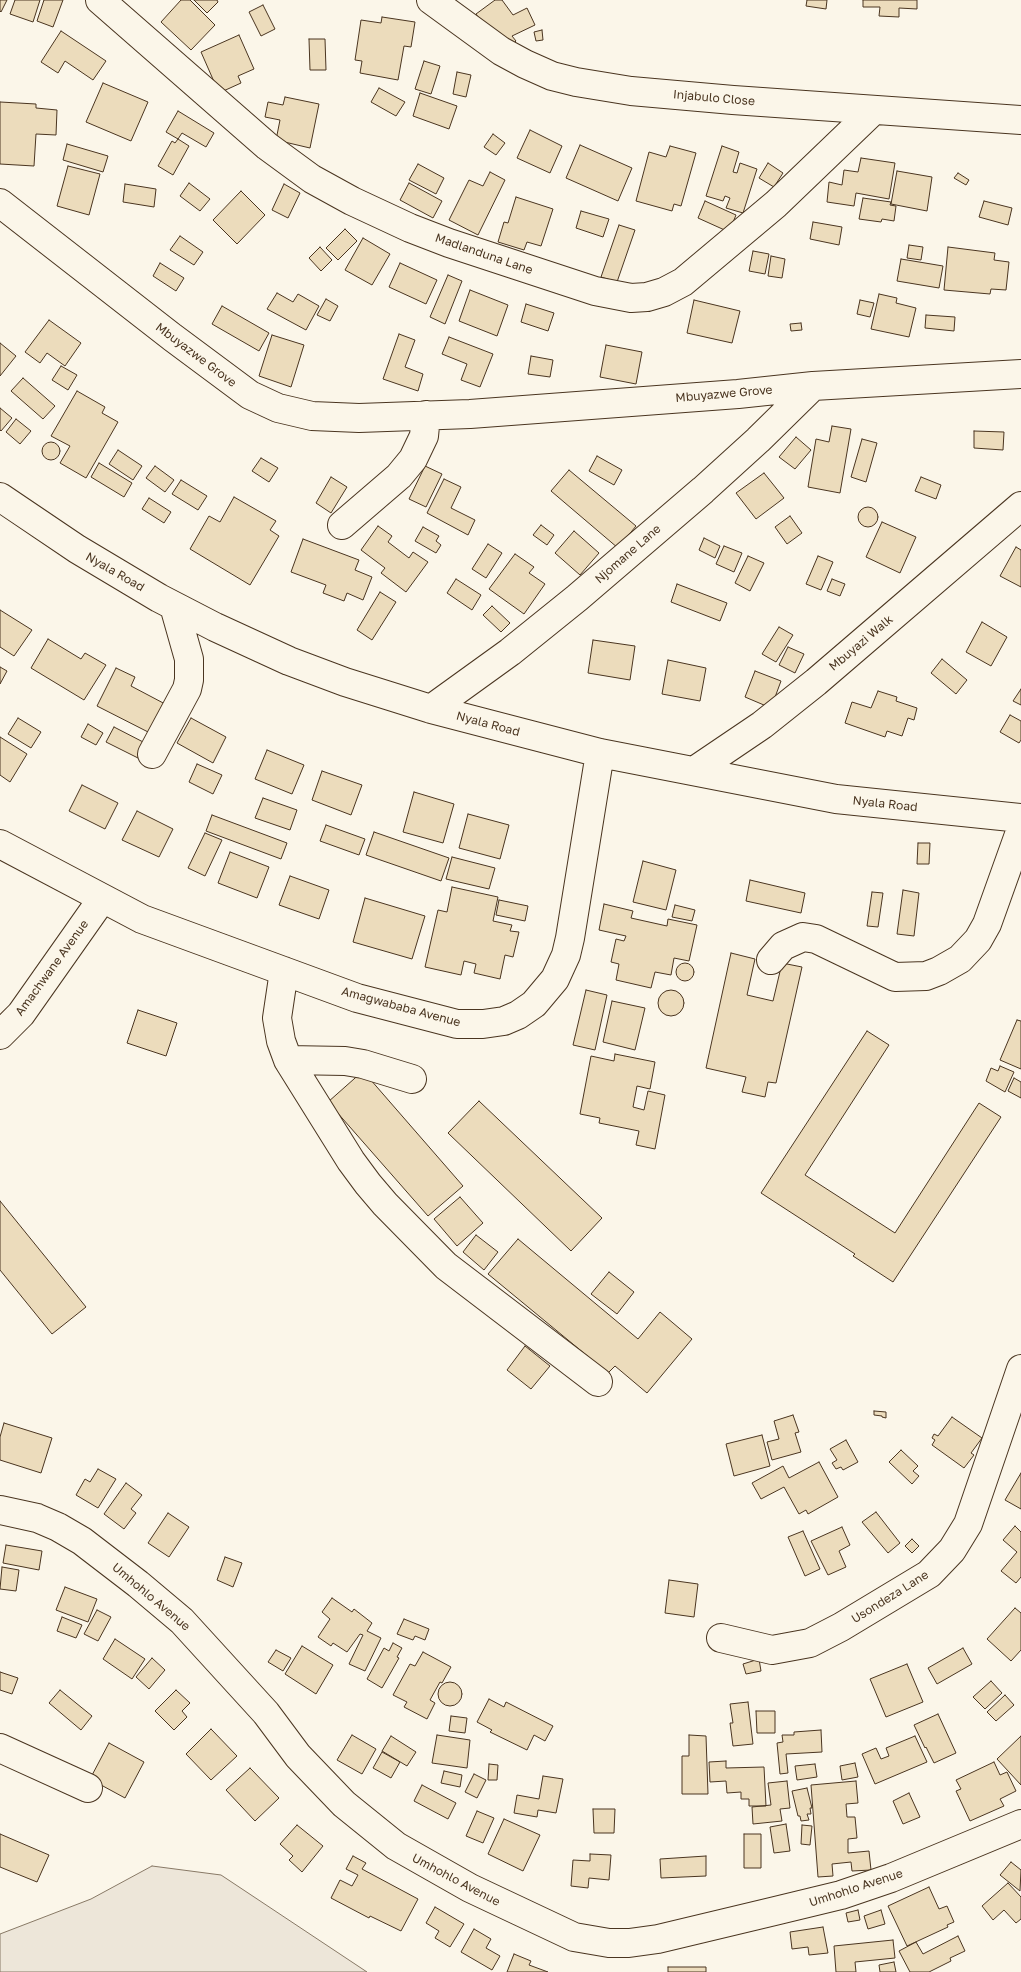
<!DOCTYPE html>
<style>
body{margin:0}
canvas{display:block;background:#fbf6e9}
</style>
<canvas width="1021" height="1972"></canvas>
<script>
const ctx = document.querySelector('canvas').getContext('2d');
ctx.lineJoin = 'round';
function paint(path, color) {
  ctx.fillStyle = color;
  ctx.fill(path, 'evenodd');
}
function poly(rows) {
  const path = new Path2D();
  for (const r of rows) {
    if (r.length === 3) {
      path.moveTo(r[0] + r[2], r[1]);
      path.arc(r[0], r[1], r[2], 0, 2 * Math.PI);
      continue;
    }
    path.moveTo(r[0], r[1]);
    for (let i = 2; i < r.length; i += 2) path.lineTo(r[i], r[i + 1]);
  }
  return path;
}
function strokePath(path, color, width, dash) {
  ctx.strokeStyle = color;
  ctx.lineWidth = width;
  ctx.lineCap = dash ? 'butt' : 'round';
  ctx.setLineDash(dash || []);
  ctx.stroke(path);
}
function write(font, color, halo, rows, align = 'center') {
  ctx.font = font + ' "Golos Text",sans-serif';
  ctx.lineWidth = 4;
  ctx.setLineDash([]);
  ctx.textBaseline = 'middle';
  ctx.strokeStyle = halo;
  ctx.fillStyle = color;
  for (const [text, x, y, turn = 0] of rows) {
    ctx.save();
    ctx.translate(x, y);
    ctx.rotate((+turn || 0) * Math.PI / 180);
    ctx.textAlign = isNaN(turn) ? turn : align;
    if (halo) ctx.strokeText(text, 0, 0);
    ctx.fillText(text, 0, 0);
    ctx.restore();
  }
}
const green = poly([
 [152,1866,221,1875,367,1972,0,1972,0,1934,91,1899,152,1866]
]);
const building = poly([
 [0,0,7,0,1,12,0,11,0,0],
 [15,0,40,0,33,22,10,14,15,0],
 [44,0,63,0,53,27,37,21,44,0],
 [181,0,190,0,215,25,191,50,161,22,181,0],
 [194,0,217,0,218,2,207,13,194,0],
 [495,0,502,0,513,15,527,8,535,25,512,36,516,41,507,50,486,29,476,14,495,0],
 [807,0,827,0,826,9,806,6,807,0],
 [863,0,917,0,917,9,899,8,899,17,879,16,880,7,863,7,863,0],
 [263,5,275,29,261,36,249,12,263,5],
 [382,17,415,22,411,47,404,46,398,80,360,73,362,61,355,60,361,20,381,23,382,17],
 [542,30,543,40,536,41,534,32,542,30],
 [61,31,106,61,93,80,65,61,58,73,41,62,61,31],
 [239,35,254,69,238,76,241,83,219,93,201,52,239,35],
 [309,39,325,39,326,70,310,70,309,39],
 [424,61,440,66,431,94,415,89,424,61],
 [457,72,471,75,466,97,453,94,457,72],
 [103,83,148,102,131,141,86,122,103,83],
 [379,88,405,102,396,116,371,102,379,88],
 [420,93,457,106,449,129,413,116,420,93],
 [285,97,319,104,310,148,276,140,280,120,265,117,268,102,283,105,285,97],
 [0,102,36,104,36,108,57,110,56,135,36,134,34,166,0,164,0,102],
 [178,111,214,133,206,147,182,133,178,139,166,132,178,111],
 [530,130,562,146,550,173,517,158,530,130],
 [493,134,505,143,496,155,484,147,493,134],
 [178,139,189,146,173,175,158,166,172,141,175,143,178,139],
 [67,144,108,156,103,172,63,160,67,144],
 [580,145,632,168,618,201,566,178,580,145],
 [670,146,696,153,681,206,674,204,672,211,636,201,649,152,666,157,670,146],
 [722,146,739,152,733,172,737,173,740,163,757,169,743,213,726,208,730,198,725,196,723,201,706,196,722,146],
 [861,158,895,163,889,199,856,193,854,206,827,202,829,182,842,185,844,170,858,172,861,158],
 [768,163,783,173,774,187,759,178,768,163],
 [418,164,444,178,436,194,409,180,418,164],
 [68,166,100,174,89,215,57,206,68,166],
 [897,171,932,177,927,211,891,204,897,171],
 [490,172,505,180,478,235,449,220,469,180,483,186,490,172],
 [958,173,969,180,966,185,954,178,958,173],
 [189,183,210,199,200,211,180,196,189,183],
 [409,183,442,201,433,218,400,200,409,183],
 [125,184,156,189,154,207,123,202,125,184],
 [284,184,300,193,288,218,272,210,284,184],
 [241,191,265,215,237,244,213,220,241,191],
 [516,197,553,209,541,246,527,242,524,250,498,242,504,222,508,223,516,197],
 [863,198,891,202,890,205,896,206,894,221,882,219,881,222,859,219,863,198],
 [705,201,736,215,729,232,698,218,705,201],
 [984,201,1012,208,1008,225,979,217,984,201],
 [581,211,609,219,603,237,576,228,581,211],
 [813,222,842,227,839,245,810,239,813,222],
 [619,225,635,230,617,282,601,277,619,225],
 [345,229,357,241,338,260,326,248,345,229],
 [180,236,203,252,194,265,170,250,180,236],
 [363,238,390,254,372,285,345,270,363,238],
 [909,245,923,247,921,260,907,258,909,245],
 [320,247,332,260,321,271,309,258,320,247],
 [948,247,995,253,994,260,1009,262,1006,290,991,289,990,294,944,290,948,247],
 [753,251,769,254,765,274,749,271,753,251],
 [771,256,785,259,782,278,768,276,771,256],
 [901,259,943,266,939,288,897,281,901,259],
 [160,263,184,278,176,291,153,276,160,263],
 [400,263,437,280,426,304,389,287,400,263],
 [448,275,462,281,445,324,430,317,448,275],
 [470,290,508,305,497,336,459,321,470,290],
 [277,293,293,302,298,294,319,306,306,330,267,309,277,293],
 [879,294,897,298,896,303,916,308,909,337,871,329,879,294],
 [326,299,338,306,330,321,317,315,326,299],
 [694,300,740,311,732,343,687,333,694,300],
 [860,300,874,303,870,317,857,314,860,300],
 [526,304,554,313,548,331,521,322,526,304],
 [222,306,269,333,259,351,212,324,222,306],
 [926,315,955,317,954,331,925,328,926,315],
 [49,320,81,343,65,366,47,353,40,363,25,352,49,320],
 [801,323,802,330,791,331,790,324,801,323],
 [399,334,415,340,405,367,423,374,418,391,383,379,399,334],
 [272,335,304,345,291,387,259,376,272,335],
 [449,337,493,354,480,387,461,380,467,364,442,354,449,337],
 [0,343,16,356,0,376,0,343],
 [606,345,642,352,636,384,600,377,606,345],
 [531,356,553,360,550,377,528,374,531,356],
 [61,366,77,375,68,390,52,380,61,366],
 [23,378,55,406,43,419,11,391,23,378],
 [77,391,105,407,102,413,118,422,86,478,60,463,70,446,51,436,77,391],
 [0,408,12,418,1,431,0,430,0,408],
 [16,419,31,431,20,444,6,432,16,419],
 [832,426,851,429,840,493,808,487,816,439,829,442,832,426],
 [974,431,1004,432,1003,450,974,448,974,431],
 [796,437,811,450,795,469,779,457,796,437],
 [862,439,877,443,866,482,851,477,862,439],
 [51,451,9],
 [118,450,142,466,133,480,109,464,118,450],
 [597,456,622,470,614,485,589,471,597,456],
 [261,458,278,468,269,482,252,471,261,458],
 [99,463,132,483,124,497,91,477,99,463],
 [155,466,174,480,165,492,146,478,155,466],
 [425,466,442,474,426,507,409,499,425,466],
 [569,470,636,526,618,548,551,491,569,470],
 [764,473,784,498,756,519,736,493,764,473],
 [331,477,347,487,331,513,316,503,331,477],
 [921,477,941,485,936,499,915,491,921,477],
 [444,479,461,487,451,508,475,520,468,535,427,513,444,479],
 [181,480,207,496,198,510,172,494,181,480],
 [234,497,276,521,270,530,279,536,250,585,190,549,209,516,220,522,234,497],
 [149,498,171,512,164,523,142,509,149,498],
 [868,517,10],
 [790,516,802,533,787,544,775,527,790,516],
 [882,522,916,537,900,573,866,557,882,522],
 [541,525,554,535,547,545,533,535,541,525],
 [378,526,392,536,388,542,409,558,413,552,428,562,406,592,381,573,385,568,361,550,378,526],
 [423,527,439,536,436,541,441,545,436,553,415,541,423,527],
 [574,531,599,553,580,575,555,553,574,531],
 [704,538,720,546,715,558,699,550,704,538],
 [303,539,359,560,355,570,372,577,363,600,347,593,344,601,323,593,326,585,291,572,303,539],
 [488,544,502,553,486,578,472,569,488,544],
 [724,546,742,553,734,572,716,564,724,546],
 [1016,547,1021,550,1021,587,1000,576,1016,547],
 [515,554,534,567,529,573,545,584,524,614,489,589,515,554],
 [748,556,764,563,750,591,735,583,748,556],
 [818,556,833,562,821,590,806,584,818,556],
 [456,579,481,595,472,610,447,593,456,579],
 [832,579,845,584,840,596,827,591,832,579],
 [677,584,727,603,720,621,671,602,677,584],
 [380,592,396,602,372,640,357,630,380,592],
 [492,606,510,623,501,632,483,615,492,606],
 [0,610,32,630,14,656,0,647,0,610],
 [982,622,1007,637,991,666,966,652,982,622],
 [779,627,793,635,776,662,762,654,779,627],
 [48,639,81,659,85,653,106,665,84,700,31,668,48,639],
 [593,640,635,646,630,680,588,673,593,640],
 [788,647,804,654,795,673,779,665,788,647],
 [942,659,967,680,956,694,931,673,942,659],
 [668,660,706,668,700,701,662,694,668,660],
 [0,667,7,671,0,684,0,667],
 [116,668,135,677,131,686,167,705,152,734,97,706,116,668],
 [755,671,781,681,771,708,745,697,755,671],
 [1021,689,1021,705,1013,701,1021,689],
 [878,691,897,697,896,701,917,708,914,720,908,718,902,736,887,731,885,737,845,723,852,702,871,708,878,691],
 [1010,715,1021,721,1021,740,1019,743,1000,732,1010,715],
 [18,718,41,732,31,748,8,734,18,718],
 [191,718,226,737,213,763,177,743,191,718],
 [88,724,103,733,96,745,81,737,88,724],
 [114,727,147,744,140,759,106,742,114,727],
 [0,737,27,754,10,782,0,775,0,737],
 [267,750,304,765,292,794,255,779,267,750],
 [197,764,222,775,213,794,189,782,197,764],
 [322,771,362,785,351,815,312,800,322,771],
 [82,785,118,803,105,829,69,811,82,785],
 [414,792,454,804,443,843,403,832,414,792],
 [263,798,297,810,290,830,255,818,263,798],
 [137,811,173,829,159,857,122,840,137,811],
 [468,814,509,825,500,859,459,848,468,814],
 [212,815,287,843,281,859,206,831,212,815],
 [326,825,365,839,359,855,320,841,326,825],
 [374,832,449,858,441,881,366,855,374,832],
 [205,833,222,840,205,876,188,868,205,833],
 [918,843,930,843,929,864,917,864,918,843],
 [230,852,269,867,257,898,218,883,230,852],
 [452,857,495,868,489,889,446,879,452,857],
 [643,861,676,870,666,910,633,902,643,861],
 [290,876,329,890,319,919,279,905,290,876],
 [750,880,805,893,801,913,746,901,750,880],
 [452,887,498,897,493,921,512,925,510,931,519,932,513,957,505,955,500,979,474,973,476,964,464,961,461,975,425,967,438,910,447,912,452,887],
 [903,890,919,893,914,936,897,934,903,890],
 [872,892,883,893,878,927,867,926,872,892],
 [365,898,425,916,412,959,353,942,365,898],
 [499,900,528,906,525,921,496,915,499,900],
 [604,904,633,911,631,918,667,926,668,919,697,925,689,961,674,958,671,975,655,972,651,988,616,980,619,964,611,962,616,939,624,941,626,936,599,930,604,904],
 [675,905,695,910,692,921,672,917,675,905],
 [731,953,755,959,747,995,773,1001,782,963,802,967,776,1083,768,1082,765,1097,742,1092,746,1077,706,1068,731,953],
 [685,972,9],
 [586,990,607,995,595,1050,573,1045,586,990],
 [671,1003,13],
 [612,1001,645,1008,635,1050,603,1042,612,1001],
 [138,1010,177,1023,166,1056,127,1043,138,1010],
 [1017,1020,1021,1021,1021,1069,1000,1060,1017,1020],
 [867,1031,889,1045,805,1175,895,1233,979,1103,1001,1117,893,1282,853,1256,855,1254,761,1193,867,1031],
 [615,1054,655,1062,650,1089,637,1086,633,1107,644,1110,648,1091,665,1095,655,1149,636,1145,639,1131,599,1123,600,1118,580,1114,591,1056,614,1061,615,1054],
 [1000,1066,1014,1072,1005,1092,986,1081,991,1068,998,1071,1000,1066],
 [363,1071,463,1186,428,1216,328,1102,363,1071],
 [1014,1078,1021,1082,1021,1098,1008,1091,1014,1078],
 [479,1101,602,1218,571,1251,448,1133,479,1101],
 [460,1197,483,1223,457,1246,434,1219,460,1197],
 [0,1201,86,1307,52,1334,0,1270,0,1201],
 [476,1235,498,1252,484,1270,463,1252,476,1235],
 [518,1239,638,1339,660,1312,692,1339,647,1393,615,1366,608,1373,488,1274,518,1239],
 [609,1272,634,1292,617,1314,591,1294,609,1272],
 [525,1346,550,1366,531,1389,507,1370,525,1346],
 [874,1411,886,1412,886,1418,882,1417,882,1416,874,1415,874,1411],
 [793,1415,799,1432,795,1433,801,1452,772,1460,767,1442,779,1439,774,1421,793,1415],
 [952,1417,982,1438,971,1453,974,1455,964,1468,932,1445,935,1440,932,1438,934,1434,938,1436,952,1417],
 [4,1423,52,1438,41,1473,0,1460,0,1437,4,1423],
 [762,1435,770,1466,734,1476,726,1444,762,1435],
 [846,1440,858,1462,843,1470,841,1467,836,1469,832,1463,837,1460,830,1449,846,1440],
 [901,1450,918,1466,913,1471,919,1476,912,1484,889,1462,901,1450],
 [819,1462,838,1497,808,1514,806,1510,799,1514,784,1487,761,1499,752,1483,783,1466,789,1478,819,1462],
 [98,1469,116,1479,98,1508,76,1495,85,1479,90,1482,98,1469],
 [1021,1473,1021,1509,1005,1500,1021,1473],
 [126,1483,142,1495,131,1509,136,1513,124,1529,104,1514,126,1483],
 [876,1512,900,1543,888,1553,862,1522,876,1512],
 [168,1513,189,1527,169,1557,148,1543,168,1513],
 [1015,1526,1021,1532,1021,1577,1016,1583,1001,1571,1017,1552,1003,1540,1015,1526],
 [842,1527,850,1545,839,1551,846,1567,828,1575,811,1541,842,1527],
 [803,1531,820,1569,805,1576,788,1537,803,1531],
 [912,1539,919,1546,912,1553,905,1546,912,1539],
 [6,1545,42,1551,39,1570,3,1563,6,1545],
 [225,1557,242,1563,233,1587,217,1580,225,1557],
 [2,1567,19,1570,16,1591,0,1589,2,1567],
 [669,1580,698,1584,694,1617,665,1613,669,1580],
 [65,1587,97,1599,88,1622,56,1610,65,1587],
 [332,1598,352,1612,354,1609,372,1623,367,1631,381,1638,365,1671,349,1664,363,1635,360,1634,347,1652,333,1643,331,1646,318,1637,330,1619,322,1612,332,1598],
 [1015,1608,1021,1613,1021,1650,1011,1661,987,1639,1015,1608],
 [97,1610,111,1617,98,1641,84,1634,97,1610],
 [62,1617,82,1625,76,1638,57,1631,62,1617],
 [404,1619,429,1629,425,1640,415,1636,413,1640,397,1634,404,1619],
 [115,1639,145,1659,132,1679,103,1659,115,1639],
 [393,1643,402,1648,397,1657,399,1658,382,1688,367,1679,384,1648,389,1651,393,1643],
 [302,1646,333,1665,316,1694,285,1674,302,1646],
 [963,1648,972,1664,937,1684,928,1668,963,1648],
 [276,1650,291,1658,283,1671,268,1662,276,1650],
 [423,1652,451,1667,442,1683,440,1682,430,1700,435,1703,427,1719,404,1707,407,1702,393,1695,410,1664,415,1666,423,1652],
 [152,1658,165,1670,149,1689,136,1677,152,1658],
 [759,1659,761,1671,746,1674,743,1664,759,1659],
 [907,1664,923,1702,886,1717,870,1679,907,1664],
 [0,1672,18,1678,12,1694,0,1690,0,1672],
 [991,1681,1002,1693,985,1709,973,1697,991,1681],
 [450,1694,12],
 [60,1690,92,1716,81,1730,49,1703,60,1690],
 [176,1690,190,1703,182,1711,187,1717,174,1730,155,1711,176,1690],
 [1005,1695,1014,1705,996,1721,987,1712,1005,1695],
 [489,1699,504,1707,506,1702,553,1726,545,1741,534,1735,527,1750,490,1732,492,1730,477,1722,489,1699],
 [748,1702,753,1744,733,1746,730,1723,733,1723,730,1704,748,1702],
 [756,1711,775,1711,775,1733,757,1733,756,1711],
 [938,1714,956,1753,934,1763,926,1747,925,1748,914,1725,938,1714],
 [451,1716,467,1718,465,1733,449,1731,451,1716],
 [211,1729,237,1756,211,1780,186,1754,211,1729],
 [821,1730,822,1752,786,1754,788,1773,780,1774,777,1743,783,1742,782,1735,794,1735,794,1732,821,1730],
 [352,1735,376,1749,362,1774,337,1760,352,1735],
 [437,1735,470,1740,467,1768,432,1763,437,1735],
 [689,1735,706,1736,708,1794,682,1794,682,1756,689,1756,689,1735],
 [391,1736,416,1752,407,1766,382,1751,391,1736],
 [915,1736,927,1762,875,1784,862,1754,876,1748,881,1759,889,1756,886,1748,915,1736],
 [1021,1736,1021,1785,997,1759,1021,1736],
 [109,1743,144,1762,125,1798,90,1779,109,1743],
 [382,1752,400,1762,391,1778,373,1768,382,1752],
 [726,1761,726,1768,764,1767,766,1806,749,1806,749,1799,741,1799,741,1792,727,1793,726,1781,710,1782,709,1762,726,1761],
 [994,1762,1000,1775,1007,1772,1016,1791,1000,1799,1004,1806,970,1821,956,1791,961,1789,956,1780,994,1762],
 [855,1763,858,1777,842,1780,840,1766,855,1763],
 [489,1764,498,1765,497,1780,488,1780,489,1764],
 [815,1764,817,1777,797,1780,795,1766,815,1764],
 [250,1768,279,1798,255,1821,226,1790,250,1768],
 [444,1771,462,1775,460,1787,441,1783,444,1771],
 [474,1774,486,1780,477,1798,465,1792,474,1774],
 [543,1776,563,1779,556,1813,538,1810,537,1817,514,1813,517,1795,539,1799,543,1776],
 [787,1781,790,1808,780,1809,782,1821,753,1824,752,1807,771,1805,768,1783,787,1781],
 [856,1781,858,1803,846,1804,847,1817,855,1817,857,1838,848,1839,848,1853,869,1851,871,1870,852,1871,851,1862,832,1864,833,1876,818,1877,811,1785,856,1781],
 [422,1785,456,1803,448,1819,414,1801,422,1785],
 [807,1788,812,1808,810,1808,811,1814,807,1814,809,1820,801,1821,800,1816,798,1816,792,1791,807,1788],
 [909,1793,920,1817,903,1824,893,1801,909,1793],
 [593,1809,615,1809,614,1833,594,1833,593,1809],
 [477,1811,494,1818,483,1843,466,1836,477,1811],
 [504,1819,540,1835,523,1871,488,1854,504,1819],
 [786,1824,790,1851,774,1853,770,1827,786,1824],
 [297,1825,323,1846,302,1872,289,1860,293,1856,280,1844,297,1825],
 [802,1825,812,1826,810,1845,801,1844,802,1825],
 [0,1834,49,1855,37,1882,0,1867,0,1834],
 [744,1834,761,1834,761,1868,744,1868,744,1834],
 [590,1854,611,1855,609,1880,589,1878,588,1888,571,1886,573,1860,590,1861,590,1854],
 [353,1856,366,1863,362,1869,418,1899,401,1931,370,1916,369,1918,331,1898,340,1880,352,1886,358,1875,346,1869,353,1856],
 [706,1856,706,1876,661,1878,660,1859,706,1856],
 [1011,1862,1021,1870,1020,1891,1000,1875,1011,1862],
 [1008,1883,1021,1897,1021,1919,1016,1923,1004,1910,993,1920,982,1906,1008,1883],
 [929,1887,939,1909,947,1906,954,1922,947,1925,948,1927,907,1946,888,1906,929,1887],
 [435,1907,464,1924,450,1947,435,1938,439,1931,426,1923,435,1907],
 [858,1910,860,1920,848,1922,846,1913,858,1910],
 [881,1910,885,1924,868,1929,864,1916,881,1910],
 [823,1927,828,1953,809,1955,808,1947,792,1949,790,1932,823,1927],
 [474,1929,491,1939,486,1948,500,1956,492,1970,461,1952,474,1929],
 [958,1936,965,1951,950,1958,951,1961,929,1972,910,1972,899,1951,916,1942,923,1954,958,1936],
 [893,1940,895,1958,855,1962,856,1972,836,1972,834,1946,893,1940],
 [514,1954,531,1961,529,1965,548,1972,507,1972,514,1954],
 [894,1962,896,1972,880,1972,879,1965,894,1962],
 [668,1967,706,1967,706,1972,668,1972,668,1967]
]);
const minor = poly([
 [100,0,267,146,312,179,352,201,410,228,449,243,595,291,631,298,647,297,664,292,683,282,776,204,874,110],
 [431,0,501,51,525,64,552,76,576,82,631,91,733,100,1021,120],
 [0,203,172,337,250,395,278,408,312,416,359,418,470,414,738,394,813,386,1021,374],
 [0,497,77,549,159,598,215,627,289,661,345,682,431,709,600,753,836,799,1021,818],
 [342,525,399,476,413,459,424,436,426,415],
 [431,709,510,652,577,598,703,490,758,440,813,386],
 [152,754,187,689,189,680,189,659,174,606],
 [694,771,762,725,816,682,1021,506],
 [0,844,142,919,357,998,457,1024,483,1024,504,1021,518,1015,534,1004,555,979,566,955,570,938,600,753],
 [771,960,783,946,803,937,816,939,895,977,926,976,939,971,960,959,978,940,987,924,1021,829],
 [284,971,277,1018,281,1041,288,1060,351,1161,368,1184,385,1204,446,1266,598,1382],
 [0,1035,21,1014,102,899],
 [288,1060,345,1061,363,1064,412,1079],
 [0,1510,37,1518,58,1527,82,1541,138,1584,182,1621,266,1713,298,1756,344,1804,396,1846,470,1888,574,1937,609,1943,629,1943,658,1939,775,1911,841,1895,891,1878,1021,1824],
 [721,1638,772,1650,810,1643,841,1627,929,1574,952,1550,968,1524,1021,1369],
 [0,1748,88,1788]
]);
const streetNames = [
 ["Injabulo Close",714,98,5],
 ["Madlanduna Lane",484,254,19],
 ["Mbuyazwe Grove",196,355,37],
 ["Mbuyazwe Grove",724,394,-5],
 ["Njomane Lane",628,554,-41],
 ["Nyala Road",115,572,30],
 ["Mbuyazi Walk",861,643,-40],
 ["Nyala Road",488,724,15],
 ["Nyala Road",885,804,6],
 ["Amachwane Avenue",52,968,-54],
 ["Amagwababa Avenue",401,1007,15],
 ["Umhohlo Avenue",151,1597,40],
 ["Usondeza Lane",890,1597,-32],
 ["Umhohlo Avenue",456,1880,28],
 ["Umhohlo Avenue",856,1888,-18]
];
paint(green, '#ede6d9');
strokePath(green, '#887966', 1);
paint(building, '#ecdcbc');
strokePath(building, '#4a3520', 1);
strokePath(minor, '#4a3520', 30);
strokePath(minor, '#fbf6e9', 28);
write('12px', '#4a3520', '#fbf6e9', streetNames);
</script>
